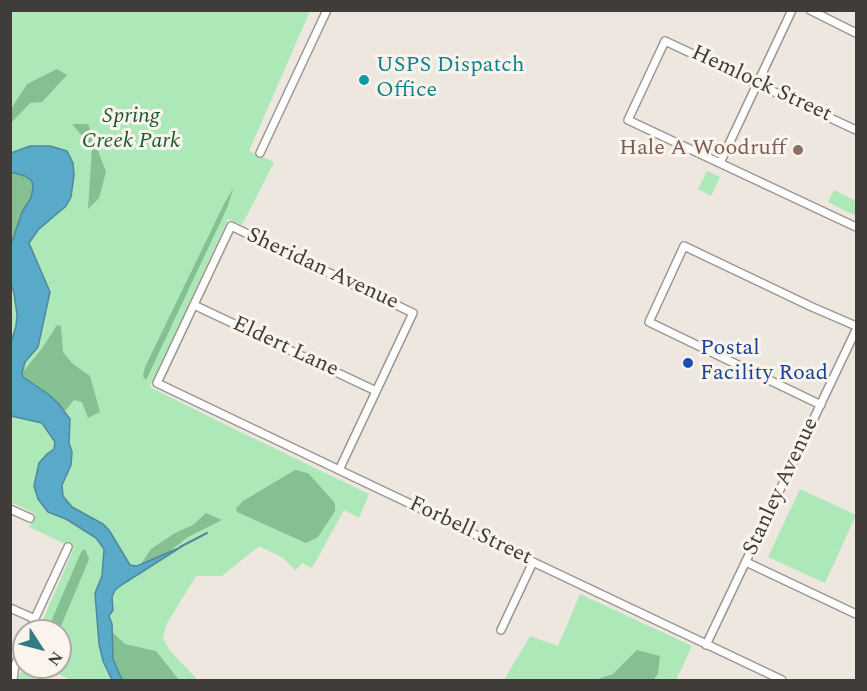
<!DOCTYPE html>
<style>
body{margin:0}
#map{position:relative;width:867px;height:691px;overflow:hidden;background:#eee7e0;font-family:Spectral,serif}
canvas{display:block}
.frame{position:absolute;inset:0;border:12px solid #3f3c3a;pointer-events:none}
.north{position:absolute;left:12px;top:619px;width:60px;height:60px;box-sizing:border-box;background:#fbf4ed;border:2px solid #b0aaa5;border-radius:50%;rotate:126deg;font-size:16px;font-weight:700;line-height:24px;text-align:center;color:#3f3c3a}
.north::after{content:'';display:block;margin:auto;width:21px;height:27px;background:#347c85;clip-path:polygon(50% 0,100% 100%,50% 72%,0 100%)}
</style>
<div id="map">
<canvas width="867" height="691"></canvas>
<div class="frame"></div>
<div class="north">N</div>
</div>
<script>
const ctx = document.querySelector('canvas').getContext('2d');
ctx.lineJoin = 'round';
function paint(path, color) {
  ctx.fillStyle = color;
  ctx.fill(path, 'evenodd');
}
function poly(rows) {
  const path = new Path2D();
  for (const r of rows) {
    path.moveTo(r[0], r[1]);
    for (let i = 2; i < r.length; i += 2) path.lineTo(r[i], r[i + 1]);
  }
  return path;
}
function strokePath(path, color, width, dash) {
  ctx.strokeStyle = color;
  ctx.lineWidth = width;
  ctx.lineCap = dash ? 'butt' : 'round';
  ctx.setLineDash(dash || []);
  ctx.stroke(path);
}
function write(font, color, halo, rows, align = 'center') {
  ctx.font = font + ' Spectral,serif';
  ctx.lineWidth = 6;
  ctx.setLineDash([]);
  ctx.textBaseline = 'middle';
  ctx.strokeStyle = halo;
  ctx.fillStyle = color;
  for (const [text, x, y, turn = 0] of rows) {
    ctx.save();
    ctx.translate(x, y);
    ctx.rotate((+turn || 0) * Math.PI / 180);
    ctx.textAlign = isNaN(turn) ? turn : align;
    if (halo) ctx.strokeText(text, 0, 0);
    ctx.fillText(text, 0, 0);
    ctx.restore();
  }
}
const green = poly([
 [11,11,310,11,249,151,274,162,242,225,228,219,150,387,224,424,369,494,359,518,344,510,312,568,302,563,295,570,283,558,259,546,222,576,196,576,166,625,163,638,170,651,198,680,72,680,48,670,43,680,17,680,24,666,60,667,60,631,38,631,74,548,29,527,35,514,11,502],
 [707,171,720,177,711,196,698,189],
 [834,190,856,201,856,216,828,202],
 [800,489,856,515,825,583,768,557],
 [580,594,692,646,676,680,504,680,530,636,558,646]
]);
const forest = poly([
 [57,69,67,75,42,102,30,103,11,123,11,109,27,84],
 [72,124,88,124,106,172,99,198,88,209,92,148],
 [11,172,25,176,32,181,33,188,31,198,22,212,11,245],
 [234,187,227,208,146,380,143,376,145,367,224,204],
 [57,325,61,326,63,352,72,363,90,376,100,412,88,418,82,402,74,400,65,411,48,394,23,377,22,373,43,347],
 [295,470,308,473,335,503,335,511,318,537,306,543,237,512,236,508,243,501],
 [206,513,222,520,188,537,170,551,141,564,151,549,175,533,193,525],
 [85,549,89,559,59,631,47,631,81,552],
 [112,632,125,644,156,651,179,680,122,680,113,659],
 [637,650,660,656,658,674,653,680,595,680,613,674]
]);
const water = poly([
 [30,146,50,146,67,151,73,163,74,175,71,197,66,206,38,230,29,243,50,292,38,347,25,362,22,373,23,377,48,394,58,403,70,419,69,443,72,452,71,465,62,485,63,496,72,507,103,524,109,530,130,565,137,566,181,547,123,584,115,590,112,597,113,610,109,616,112,624,113,659,122,680,113,680,111,678,103,661,99,644,95,593,102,576,104,549,96,538,66,519,48,512,38,499,34,486,39,463,47,454,54,449,55,442,42,423,11,416,11,342,16,326,17,315,14,293,11,284,11,245,22,212,31,198,33,188,32,181,25,176,11,172,11,153,30,146]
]);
const stream = poly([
 [180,547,207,533]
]);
const street = poly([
 [810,10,856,33],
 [856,130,665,41,628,120,856,227],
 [260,153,327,10],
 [720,163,792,10],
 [194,305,376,391],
 [821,405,649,322,684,246,812,307,856,326],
 [339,470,413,313,231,226,157,383,358,479,782,680],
 [10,509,30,518],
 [746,562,856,614],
 [10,608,35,619],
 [501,630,533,562],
 [29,631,68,547],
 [706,645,856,330],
 [10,669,15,665,24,643],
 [13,680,15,665]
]);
const markers = [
 [364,80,6,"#0f9aa8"],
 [798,150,6,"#8d6e63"],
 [688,363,6,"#1a4fb4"]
];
const cultureNames = [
 ["USPS Dispatch",376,67],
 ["Office",376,92]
];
const streetNames = [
 ["Hemlock Street",761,85,25],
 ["Sheridan Avenue",322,270,25],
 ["Eldert Lane",285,348,25],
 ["Stanley Avenue",782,487,-65],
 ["Forbell Street",470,532,25]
];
const parkNames = [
 ["Spring",131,118],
 ["Creek Park",131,143]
];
const educationNames = [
 ["Hale A Woodruff",786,150]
];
const transitNames = [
 ["Postal",700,350],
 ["Facility Road",700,375]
];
paint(green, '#ace8b8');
paint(forest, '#85c092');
paint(water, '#59a9c8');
strokePath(water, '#51889d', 1.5);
strokePath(stream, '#51889d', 2);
strokePath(street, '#9d9690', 10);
strokePath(street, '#fff', 7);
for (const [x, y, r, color] of markers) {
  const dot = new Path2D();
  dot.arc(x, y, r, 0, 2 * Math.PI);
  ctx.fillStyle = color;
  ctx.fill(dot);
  strokePath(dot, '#fbf4ed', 2);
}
write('22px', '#0d838f', '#fbf4ed', cultureNames, 'left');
write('22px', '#3f3c3a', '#fbf4ed', streetNames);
write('italic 22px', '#18592e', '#fbf4ed', parkNames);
write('22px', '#785e54', '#fbf4ed', educationNames, 'right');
write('22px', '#164399', '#fbf4ed', transitNames, 'left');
</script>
